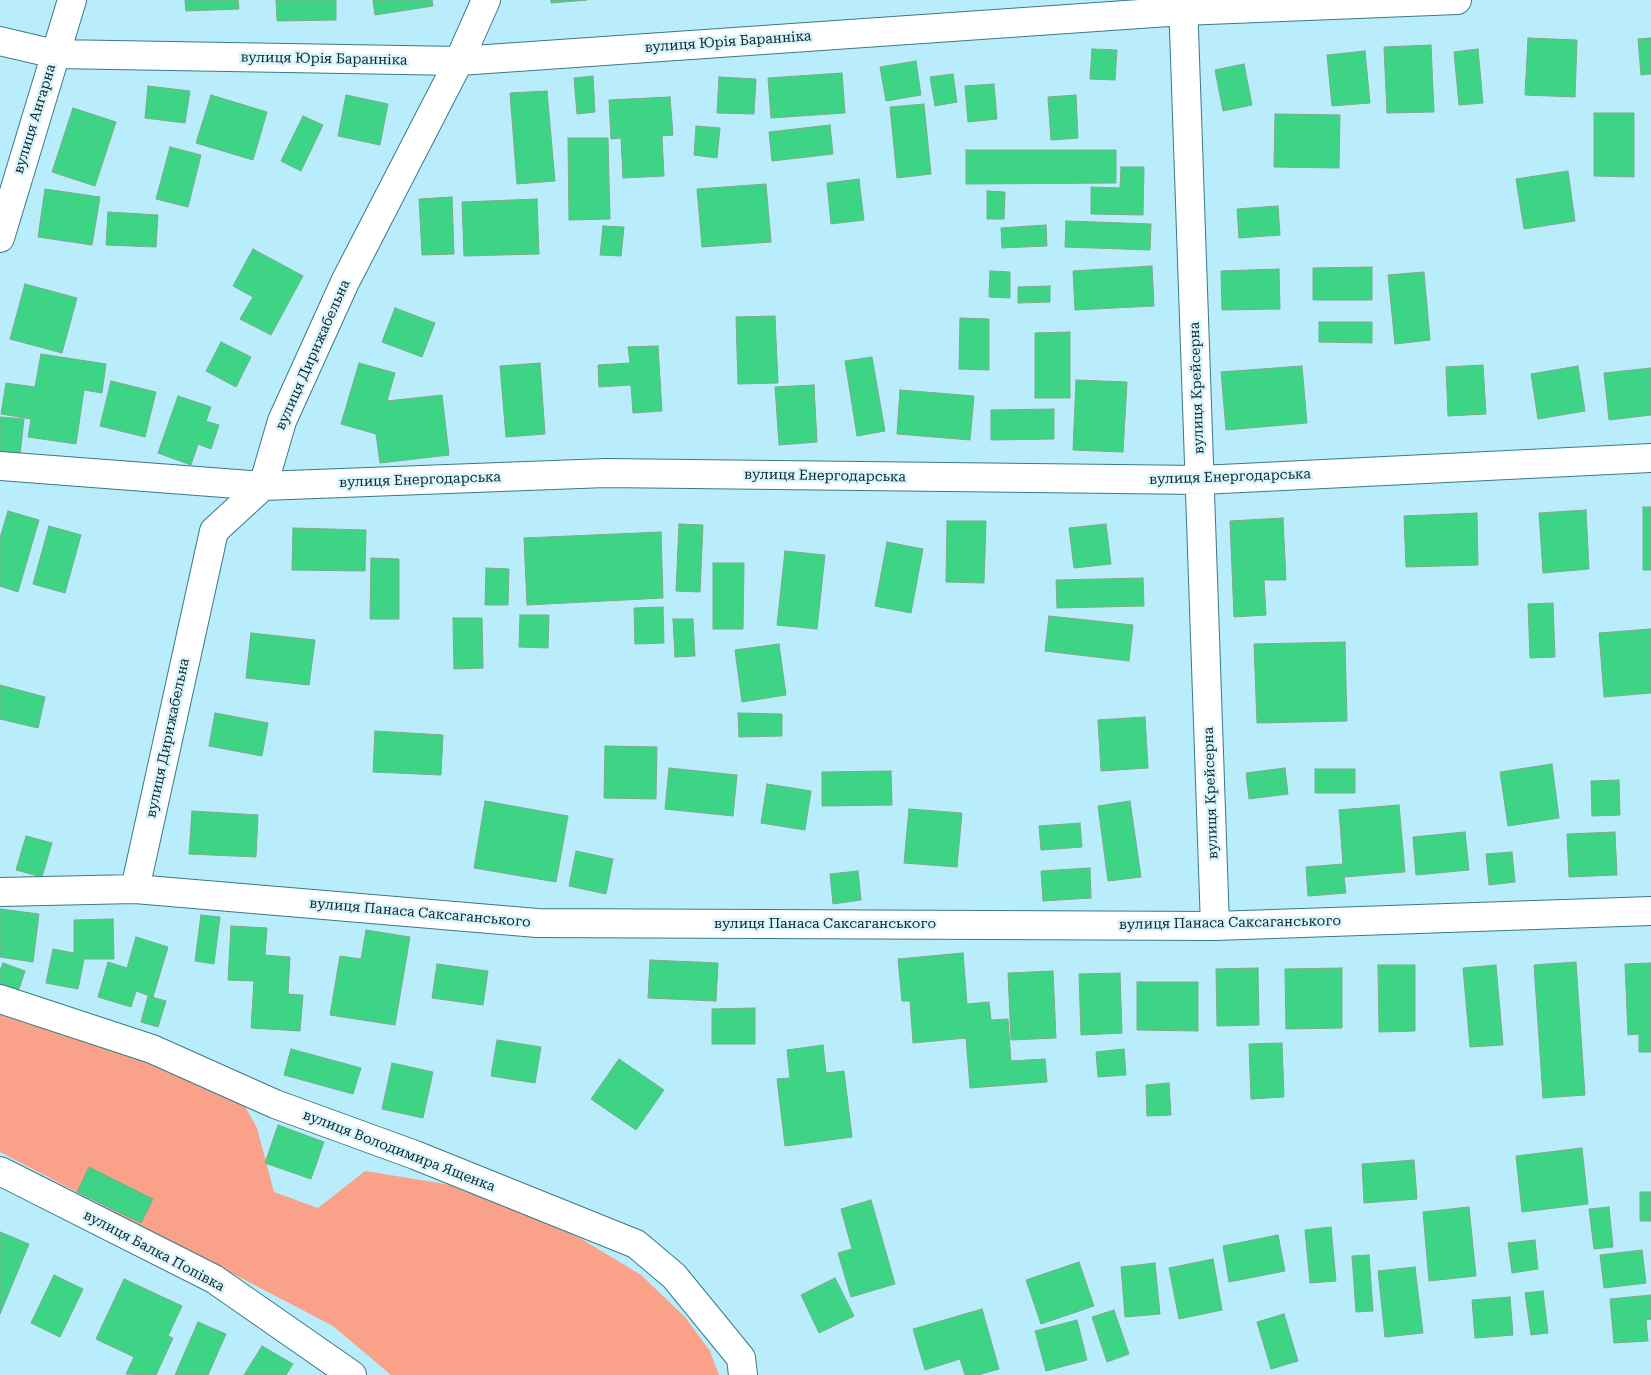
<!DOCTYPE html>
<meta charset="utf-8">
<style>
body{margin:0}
canvas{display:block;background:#b9edfb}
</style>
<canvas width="1651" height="1375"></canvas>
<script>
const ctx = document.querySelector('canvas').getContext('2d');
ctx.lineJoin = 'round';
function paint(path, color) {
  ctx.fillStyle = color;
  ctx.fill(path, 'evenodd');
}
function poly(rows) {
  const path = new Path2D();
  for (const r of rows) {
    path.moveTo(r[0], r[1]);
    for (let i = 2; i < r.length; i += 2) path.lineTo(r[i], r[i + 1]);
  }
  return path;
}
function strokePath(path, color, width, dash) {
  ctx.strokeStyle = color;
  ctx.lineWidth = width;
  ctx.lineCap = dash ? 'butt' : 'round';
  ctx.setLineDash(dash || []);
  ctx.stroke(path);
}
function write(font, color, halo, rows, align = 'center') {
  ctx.font = font + ' "Roboto Serif",serif';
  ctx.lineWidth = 5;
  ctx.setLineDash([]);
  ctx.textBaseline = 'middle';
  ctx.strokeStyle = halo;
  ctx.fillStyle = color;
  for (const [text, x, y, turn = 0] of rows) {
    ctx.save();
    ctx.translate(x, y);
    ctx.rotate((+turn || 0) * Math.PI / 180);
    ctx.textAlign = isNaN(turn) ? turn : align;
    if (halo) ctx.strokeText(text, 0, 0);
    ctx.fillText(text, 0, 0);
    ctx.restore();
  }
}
const green = poly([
 [0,1010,133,1057,242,1101,257,1128,274,1192,318,1208,365,1171,464,1187,580,1238,641,1275,685,1317,710,1351,719,1375,391,1375,333,1326,0,1152]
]);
const building = poly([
 [185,0,238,0,239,9,186,11,185,0],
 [276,0,336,0,336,20,277,21,276,0],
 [373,0,432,0,433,6,375,15,373,0],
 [551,0,587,0,551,3,551,0],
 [1528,38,1577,40,1575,97,1525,95,1528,38],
 [1651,38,1651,74,1641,75,1638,39,1651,38],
 [1431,45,1434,112,1387,113,1384,47,1431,45],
 [1092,49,1117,50,1115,80,1090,79,1092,49],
 [1478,49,1483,103,1459,105,1454,52,1478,49],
 [1365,51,1370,103,1332,106,1327,55,1365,51],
 [916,61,921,95,886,101,880,67,916,61],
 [1244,64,1252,105,1223,111,1215,70,1244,64],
 [842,73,845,113,771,118,768,78,842,73],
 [953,74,957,102,935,106,930,77,953,74],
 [593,76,595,112,577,114,574,78,593,76],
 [719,77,756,79,754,114,717,113,719,77],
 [994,84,997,119,968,122,965,86,994,84],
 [148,86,190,91,185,123,145,118,148,86],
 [547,91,555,181,517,184,510,93,547,91],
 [211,95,267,112,253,160,196,143,211,95],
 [346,95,388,104,380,145,338,136,346,95],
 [1076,95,1078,138,1051,140,1048,97,1076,95],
 [670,97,673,135,662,136,664,176,623,178,621,138,611,139,609,100,670,97],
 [924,104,931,174,897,178,890,107,924,104],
 [73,108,116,122,95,186,52,172,73,108],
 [1594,113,1634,113,1634,177,1594,176,1594,113],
 [1275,114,1340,115,1339,168,1274,167,1275,114],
 [303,116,323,125,301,171,281,161,303,116],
 [830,125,833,154,772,161,769,132,830,125],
 [696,126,720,128,717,158,694,155,696,126],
 [568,138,608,138,610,219,569,220,568,138],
 [170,147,201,155,188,207,156,199,170,147],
 [966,150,1116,150,1116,183,966,184,966,150],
 [1121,167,1144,167,1143,215,1091,214,1091,187,1120,188,1121,167],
 [1568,171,1575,221,1524,229,1516,179,1568,171],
 [859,179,864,220,831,224,827,183,859,179],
 [766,184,771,242,702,247,697,189,766,184],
 [45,189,100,197,92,245,38,237,45,189],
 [987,191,1005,192,1004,219,987,219,987,191],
 [452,197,454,254,422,255,419,199,452,197],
 [537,199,539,254,464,256,462,202,537,199],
 [1278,206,1280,235,1239,238,1237,209,1278,206],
 [108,212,158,215,156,247,106,245,108,212],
 [1066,221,1151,224,1150,250,1065,247,1066,221],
 [1046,225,1047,246,1002,248,1001,228,1046,225],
 [603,226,624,227,621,256,600,255,603,226],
 [253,249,303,276,271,335,240,319,253,297,233,286,253,249],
 [1152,266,1154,306,1075,310,1073,271,1152,266],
 [1372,267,1372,300,1313,300,1313,268,1372,267],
 [1279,269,1280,309,1222,310,1221,271,1279,269],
 [990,271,1010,272,1010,298,989,297,990,271],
 [1424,272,1430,340,1395,344,1388,275,1424,272],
 [25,284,77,298,62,353,10,339,25,284],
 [1050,286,1050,302,1018,303,1018,287,1050,286],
 [395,308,435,323,422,357,382,342,395,308],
 [775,316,778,383,738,384,736,317,775,316],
 [960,318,989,319,989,370,959,369,960,318],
 [1319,322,1372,322,1372,343,1319,342,1319,322],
 [1070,332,1070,398,1035,398,1035,333,1070,332],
 [221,342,251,357,236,387,206,371,221,342],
 [658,346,662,411,633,413,631,385,599,387,598,365,630,363,628,347,658,346],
 [41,354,106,364,102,393,84,390,76,444,28,437,31,419,1,414,6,383,35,387,41,354],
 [872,357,885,431,857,436,845,361,872,357],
 [359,363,395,373,387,401,442,395,449,455,380,463,376,434,341,424,359,363],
 [540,363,545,434,506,437,500,366,540,363],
 [1483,365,1486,414,1448,416,1446,367,1483,365],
 [1302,366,1307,423,1226,430,1221,372,1302,366],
 [1578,366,1585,411,1538,419,1531,374,1578,366],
 [1651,368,1651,415,1609,420,1604,373,1651,368],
 [1076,380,1127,382,1123,452,1073,450,1076,380],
 [111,381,156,392,145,437,100,426,111,381],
 [814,385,817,442,779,445,775,387,814,385],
 [900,390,974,396,970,440,897,434,900,390],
 [178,396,211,407,206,421,219,425,211,449,198,444,191,465,158,453,178,396],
 [1054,409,1054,439,991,440,991,410,1054,409],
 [0,417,24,419,20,455,0,453,0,417],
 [1643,507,1651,507,1651,570,1643,570,1643,507],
 [1586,510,1589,569,1543,573,1539,513,1586,510],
 [8,511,39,520,18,592,0,586,0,538,8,511],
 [1477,513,1478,565,1406,567,1404,516,1477,513],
 [1283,518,1286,580,1264,580,1266,615,1234,617,1230,521,1283,518],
 [947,521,986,521,984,583,946,582,947,521],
 [679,524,703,525,700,592,676,591,679,524],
 [1106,524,1111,564,1074,568,1069,528,1106,524],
 [49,526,81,535,65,593,33,584,49,526],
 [293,528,366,530,365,571,292,570,293,528],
 [661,532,663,598,527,605,524,538,661,532],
 [887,542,923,549,911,613,875,606,887,542],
 [785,551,825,555,817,629,777,625,785,551],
 [371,558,399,559,399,619,370,619,371,558],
 [713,563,744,563,743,629,713,629,713,563],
 [486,568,509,569,508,605,485,605,486,568],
 [1143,578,1144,606,1057,608,1056,580,1143,578],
 [1553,603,1555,657,1530,658,1528,604,1553,603],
 [663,607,664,643,635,644,634,608,663,607],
 [520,615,549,615,548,648,519,647,520,615],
 [1049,616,1133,625,1129,661,1045,651,1049,616],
 [453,618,482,618,483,668,454,669,453,618],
 [673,619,693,619,695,656,675,657,673,619],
 [1651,629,1651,693,1604,697,1599,633,1651,629],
 [251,633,315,640,309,685,246,678,251,633],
 [1345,642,1347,721,1257,723,1254,644,1345,642],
 [779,644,786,695,742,702,735,650,779,644],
 [0,685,45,697,38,728,0,719,0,685],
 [215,713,268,723,262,756,209,746,215,713],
 [738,713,782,714,782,736,739,737,738,713],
 [1145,717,1148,768,1101,771,1098,720,1145,717],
 [375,731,443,735,441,775,373,772,375,731],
 [605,746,657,747,656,799,604,798,605,746],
 [1552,764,1559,818,1508,826,1500,772,1552,764],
 [669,768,737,775,733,816,665,809,669,768],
 [1285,768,1288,794,1249,799,1246,773,1285,768],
 [1315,769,1355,769,1355,793,1315,793,1315,769],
 [891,771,892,805,822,806,822,772,891,771],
 [1619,780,1620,815,1592,816,1591,781,1619,780],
 [767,784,811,791,805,830,761,823,767,784],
 [485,801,568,816,556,882,474,868,485,801],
 [1130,801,1141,877,1108,881,1098,806,1130,801],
 [1399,805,1405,872,1344,877,1346,893,1308,896,1306,867,1343,864,1339,810,1399,805],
 [909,809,962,813,957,867,904,863,909,809],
 [192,811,258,815,256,857,189,854,192,811],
 [1080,823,1082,847,1041,850,1039,826,1080,823],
 [1465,832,1469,870,1416,875,1413,837,1465,832],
 [1615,832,1617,875,1569,877,1567,834,1615,832],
 [26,836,52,843,42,877,16,870,26,836],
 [576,851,613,859,606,894,569,886,576,851],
 [1512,852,1515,882,1489,885,1486,854,1512,852],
 [1090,868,1091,898,1043,901,1041,871,1090,868],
 [858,871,861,900,833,904,830,874,858,871],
 [0,909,39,914,33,962,0,957,0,909],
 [201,915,220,917,214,964,195,961,201,915],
 [113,919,114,959,84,959,78,989,46,983,53,949,74,953,74,920,113,919],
 [231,926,267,928,265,955,290,957,288,994,303,995,300,1031,251,1028,254,981,228,980,231,926],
 [366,930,410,937,395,1025,330,1015,340,956,361,959,366,930],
 [136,937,168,947,153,997,136,991,131,1007,98,997,108,962,127,968,136,937],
 [963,953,967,1004,989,1002,991,1020,1008,1019,1011,1061,1045,1059,1047,1082,970,1088,966,1038,913,1043,910,1001,902,1001,898,959,963,953],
 [650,960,718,963,716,1001,648,998,650,960],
 [1576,962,1585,1095,1543,1098,1534,965,1576,962],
 [3,963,25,971,17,995,0,989,0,971,3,963],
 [1651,963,1651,1052,1639,1052,1639,1034,1628,1035,1625,964,1651,963],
 [437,964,488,971,483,1005,432,998,437,964],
 [1378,965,1415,965,1415,1031,1379,1032,1378,965],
 [1496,965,1503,1045,1470,1047,1463,968,1496,965],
 [1258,968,1259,1025,1217,1026,1216,969,1258,968],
 [1342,968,1342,1028,1286,1029,1285,969,1342,968],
 [1053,971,1056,1038,1011,1040,1008,973,1053,971],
 [1120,973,1122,1033,1081,1035,1079,974,1120,973],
 [1137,982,1198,982,1198,1031,1137,1030,1137,982],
 [148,996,166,1001,158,1027,141,1022,148,996],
 [755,1008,755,1044,712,1044,712,1009,755,1008],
 [497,1040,541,1047,535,1083,491,1076,497,1040],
 [1282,1043,1284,1097,1251,1099,1249,1044,1282,1043],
 [823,1045,826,1073,844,1071,852,1137,785,1146,777,1079,790,1078,787,1050,823,1045],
 [291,1049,361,1068,353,1094,284,1075,291,1049],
 [1124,1049,1126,1075,1098,1077,1096,1052,1124,1049],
 [619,1059,664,1090,636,1130,591,1099,619,1059],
 [392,1063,433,1072,423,1118,382,1109,392,1063],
 [1169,1083,1171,1115,1147,1116,1146,1085,1169,1083],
 [278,1125,324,1142,311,1179,265,1163,278,1125],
 [1582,1148,1588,1204,1522,1212,1516,1156,1582,1148],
 [1414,1160,1417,1199,1364,1203,1362,1164,1414,1160],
 [89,1167,153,1199,141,1223,77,1192,89,1167],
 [1640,1192,1651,1192,1651,1221,1640,1221,1640,1192],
 [871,1200,895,1284,851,1297,838,1253,852,1249,841,1209,871,1200],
 [1469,1207,1476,1276,1429,1281,1423,1212,1469,1207],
 [1609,1207,1613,1247,1594,1249,1589,1209,1609,1207],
 [1331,1227,1336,1281,1310,1283,1305,1230,1331,1227],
 [0,1232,29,1244,0,1314,0,1232],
 [1278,1235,1285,1271,1229,1282,1223,1246,1278,1235],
 [1535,1240,1538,1269,1512,1273,1508,1243,1535,1240],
 [1642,1250,1646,1283,1604,1288,1600,1255,1642,1250],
 [1369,1255,1373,1311,1356,1312,1352,1256,1369,1255],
 [1213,1259,1222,1310,1179,1319,1169,1268,1213,1259],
 [1079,1262,1094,1306,1041,1324,1026,1280,1079,1262],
 [1155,1263,1160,1314,1125,1317,1121,1267,1155,1263],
 [1415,1267,1423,1333,1385,1337,1378,1271,1415,1267],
 [54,1275,83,1289,60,1337,31,1323,54,1275],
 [835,1278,854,1316,819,1333,801,1295,835,1278],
 [124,1279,182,1306,168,1336,173,1338,156,1375,126,1374,134,1357,96,1339,124,1279],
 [1543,1291,1548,1333,1531,1335,1525,1293,1543,1291],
 [1651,1295,1651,1319,1646,1320,1648,1341,1614,1343,1610,1299,1651,1295],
 [1510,1297,1513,1335,1475,1338,1472,1300,1510,1297],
 [982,1309,999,1369,978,1375,965,1375,960,1359,925,1370,913,1329,982,1309],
 [1114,1310,1129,1354,1107,1362,1092,1317,1114,1310],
 [1284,1314,1298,1361,1271,1369,1257,1322,1284,1314],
 [1077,1320,1087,1360,1046,1371,1035,1331,1077,1320],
 [198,1322,226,1334,208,1375,175,1375,198,1322],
 [262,1346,293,1364,286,1375,244,1375,262,1346]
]);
const street = poly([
 [1183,0,1215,926],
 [0,41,55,54,459,61,1183,11,1457,0],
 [0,238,72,0],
 [0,466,263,486,606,473,1201,480,1651,458],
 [135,889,214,531,263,486,282,421,345,282,459,61,486,0],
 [0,892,135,889,537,923,1215,926,1651,911],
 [0,999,152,1049,275,1104,415,1155,636,1244,674,1276,741,1358,743,1375],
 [0,1171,214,1279,352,1375]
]);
const streetNames = [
 ["вулиця Юрія Баранніка",728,42,-4],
 ["вулиця Юрія Баранніка",324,59,1],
 ["вулиця Ангарна",35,119,-73],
 ["вулиця Дирижабельна",313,355,-66],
 ["вулиця Крейсерна",1197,388,-92],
 ["вулиця Енергодарська",825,476,1],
 ["вулиця Енергодарська",1230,477,-2],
 ["вулиця Енергодарська",420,480,-2],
 ["вулиця Дирижабельна",168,738,-78],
 ["вулиця Крейсерна",1211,793,-92],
 ["вулиця Панаса Саксаганського",420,913,5],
 ["вулиця Панаса Саксаганського",1230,923,-1],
 ["вулиця Панаса Саксаганського",825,924],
 ["вулиця Володимира Ященка",399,1151,21],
 ["вулиця Балка Попівка",154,1251,28]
];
paint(green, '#f9a189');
paint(building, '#3dd486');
strokePath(building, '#7aab8b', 1);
strokePath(street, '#397a8a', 30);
strokePath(street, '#fff', 28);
write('14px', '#0d282f', '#dcf5fc', streetNames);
</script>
